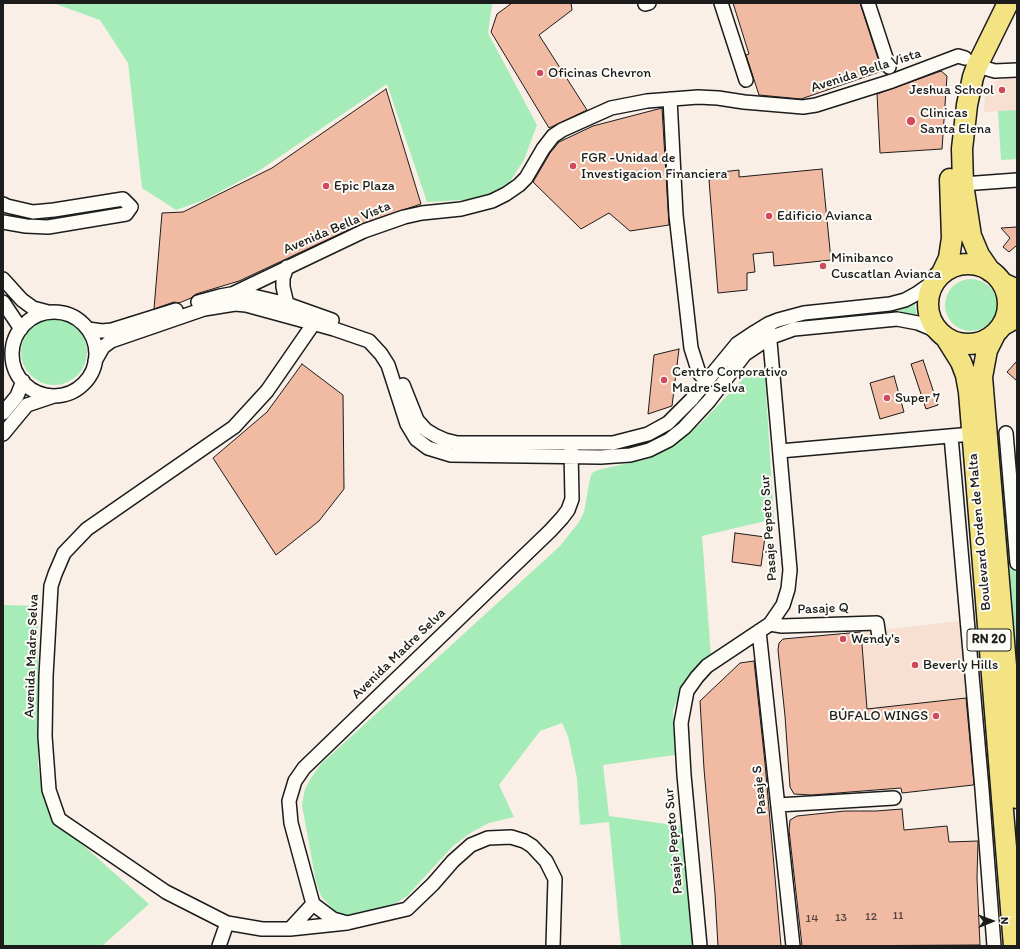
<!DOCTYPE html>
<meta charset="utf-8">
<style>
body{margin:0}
#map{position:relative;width:1020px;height:949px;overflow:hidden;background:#faefe6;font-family:Itim,sans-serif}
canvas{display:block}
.frame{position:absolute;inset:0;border:4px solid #1c1c1c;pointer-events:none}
.north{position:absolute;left:972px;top:901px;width:40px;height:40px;-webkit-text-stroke:3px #fdfcf7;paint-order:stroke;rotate:89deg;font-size:11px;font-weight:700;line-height:16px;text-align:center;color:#1c1c1c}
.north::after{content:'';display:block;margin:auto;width:14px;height:18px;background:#1c1c1c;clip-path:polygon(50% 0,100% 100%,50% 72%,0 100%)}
</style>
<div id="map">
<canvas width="1020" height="949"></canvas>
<div class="frame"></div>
<div class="north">N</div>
</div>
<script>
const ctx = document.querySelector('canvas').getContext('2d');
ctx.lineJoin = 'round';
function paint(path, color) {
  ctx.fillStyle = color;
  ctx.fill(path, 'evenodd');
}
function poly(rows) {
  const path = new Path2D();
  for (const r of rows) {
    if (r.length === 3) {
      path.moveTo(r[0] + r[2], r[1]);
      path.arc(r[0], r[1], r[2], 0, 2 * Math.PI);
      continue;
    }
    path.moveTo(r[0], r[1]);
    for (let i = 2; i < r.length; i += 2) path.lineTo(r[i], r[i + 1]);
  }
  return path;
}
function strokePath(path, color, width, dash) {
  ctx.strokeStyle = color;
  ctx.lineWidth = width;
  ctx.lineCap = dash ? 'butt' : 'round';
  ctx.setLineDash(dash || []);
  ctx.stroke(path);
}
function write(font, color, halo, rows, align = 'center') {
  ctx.font = font + ' Itim,sans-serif';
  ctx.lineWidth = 4;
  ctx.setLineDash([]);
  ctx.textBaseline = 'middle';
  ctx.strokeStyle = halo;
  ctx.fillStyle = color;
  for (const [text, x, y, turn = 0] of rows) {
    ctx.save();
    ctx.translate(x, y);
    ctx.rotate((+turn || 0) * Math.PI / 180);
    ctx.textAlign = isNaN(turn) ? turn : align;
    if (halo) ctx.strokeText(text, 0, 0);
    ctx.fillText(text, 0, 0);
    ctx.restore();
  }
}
const built = poly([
 [1017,78,1017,110,984,112,985,96,988,85,998,80],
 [960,621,971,697,927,703,867,709,861,632]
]);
const green = poly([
 [53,3,493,3,492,5,488,33,537,125,524,160,509,183,479,199,427,202,387,84,257,172,204,200,176,210,142,188,128,63,100,20],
 [1017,110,1017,159,1001,160,998,111],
 [971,305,26],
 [916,297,915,307,917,317,894,309],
 [54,352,33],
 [756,371,762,373,765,377,774,519,702,536,711,656,683,686,673,710,675,755,603,765,609,816,681,826,693,946,621,946,609,822,580,825,577,778,568,736,562,723,540,731,499,785,514,817,489,823,472,832,453,846,407,896,393,905,373,912,356,916,338,915,321,896,316,882,302,805,305,789,311,778,321,764,560,546,579,522,584,512,590,479,592,473,598,470,646,459,664,451,700,424,745,377,751,372],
 [995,438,1004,438,1017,587,1017,690],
 [3,605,38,606,38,766,43,796,48,807,57,822,149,904,102,946,3,946]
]);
const building = poly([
 [512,3,571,3,572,10,539,35,587,110,549,128,491,32,497,14,512,3],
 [733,3,860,3,882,71,801,99,759,95,746,55,749,54,733,3],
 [941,71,947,76,942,149,880,153,877,94,941,71],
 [386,89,421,204,361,224,239,281,196,294,191,298,179,303,174,302,154,309,162,213,183,212,272,168,386,89],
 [662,108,669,225,630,231,609,213,581,229,533,182,550,153,559,142,593,126,662,108],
 [822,169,831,260,774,266,773,252,753,254,755,272,747,273,747,290,718,293,709,180,714,179,713,173,739,170,739,177,822,169],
 [1017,227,1017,247,1016,246,1009,252,1003,247,1010,238,1001,228,1017,227],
 [679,349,672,406,648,414,654,355,679,349],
 [923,360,938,405,926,409,911,364,923,360],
 [1017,361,1017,381,1007,372,1017,361],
 [302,364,343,395,344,489,319,521,276,555,213,458,267,412,302,364],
 [894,376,904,412,880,419,870,383,894,376],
 [735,533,765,537,761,566,732,562,735,533],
 [861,632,867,709,966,698,974,784,973,785,902,793,901,788,812,795,794,794,790,787,785,716,778,650,779,643,783,639,861,632],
 [754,661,765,763,781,946,718,946,715,894,704,769,700,701,740,663,754,661],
 [902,809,904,830,947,826,949,842,978,841,977,878,980,945,802,946,789,830,790,820,797,816,845,811,876,811,902,809]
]);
const minor = poly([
 [721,3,746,80],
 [868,3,889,67],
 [645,4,649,3],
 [977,66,995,71,1017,70],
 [670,99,676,215,691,348,699,373,706,381],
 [963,184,1017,180],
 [3,204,7,206,33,212,54,210,123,199,131,207,126,214,48,227,26,226,3,222],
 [3,279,22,300,33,308,48,312],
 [232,294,364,231,404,217,422,213,461,209,492,201,506,194,519,185,526,178,543,149,553,136,562,130,611,108,647,101,698,97,718,98,744,102,803,107,816,105,892,81,958,56,965,58],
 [3,302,21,329],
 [198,302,220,296,231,294,249,295,287,304,332,320],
 [286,310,287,304,283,287,283,278,287,267],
 [54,354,42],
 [88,329,102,331,112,330,176,310],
 [95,361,103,347,111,341,204,309,235,304,246,305,334,329,369,341,381,354,388,365,407,424,416,439,428,448,451,455,601,457,630,455,649,450,669,440,684,428,709,401,745,354,769,338,794,329,897,319,918,323,930,328,942,336],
 [403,385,417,420,426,430,436,436,445,440,457,443,613,443,648,434,668,423,691,400,737,344,755,332,768,324,778,320,804,313,890,304,905,300,916,294,936,280],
 [3,413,17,396,23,381],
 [1006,433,1017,563],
 [3,434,27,405,54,396],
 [951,436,982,789,994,946],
 [780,451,972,434],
 [770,624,782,626,877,623,879,637],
 [759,631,793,946],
 [778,805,894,798],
 [313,904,290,929,262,929,227,923,166,892,59,819,49,790,45,736,46,676,51,586,55,574,64,553,87,529,234,427,267,391,314,323,316,315],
 [347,923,333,919,313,904,291,823,289,801,295,781,304,768,550,531,562,518,568,510,572,499,571,450],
 [290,929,347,923,407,909,433,884,453,861,471,845,488,838,511,837,524,841,532,846,546,861,555,879,553,946],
 [219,946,227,923],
 [700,946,684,775,681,723,687,691,697,677,707,666,770,624,783,605,788,589,790,570,769,330]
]);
const major = poly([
 [999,280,1017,288],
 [999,329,1017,319]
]);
const highway = poly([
 [968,304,40],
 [990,271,979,255,971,236,963,184,962,149,967,105,973,77,977,66,1008,3],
 [942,273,949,258,952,238,950,179],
 [995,334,987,350,982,377,1017,798],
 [946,338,961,362,966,375,969,392,1014,946]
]);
const markers = [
 [540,73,4,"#d1495b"],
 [1002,90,4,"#d1495b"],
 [911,121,5,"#d1495b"],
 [573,166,4,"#d1495b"],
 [326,186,4,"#d1495b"],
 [769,216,4,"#d1495b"],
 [823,266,4,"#d1495b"],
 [664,380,4,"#d1495b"],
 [887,398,4,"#d1495b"],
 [843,639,4,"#d1495b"],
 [915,665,4,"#d1495b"],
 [936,716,4,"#d1495b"]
];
const numberNames = [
 ["11",898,916],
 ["12",871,917],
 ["13",841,918],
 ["14",812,919]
];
const shields = [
 [989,640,44]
];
const shieldNames = [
 ["RN 20",989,640]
];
const streetNames = [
 ["Avenida Bella Vista",866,71,-18],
 ["Avenida Bella Vista",337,228,-23],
 ["Pasaje Pepeto Sur",769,528,-94],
 ["Boulevard Orden de Malta",980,532,-95],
 ["Pasaje Q",823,609,-2],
 ["Avenida Madre Selva",399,654,-44],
 ["Avenida Madre Selva",32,656,-88],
 ["Pasaje S",760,790,-96],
 ["Pasaje Pepeto Sur",674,841,-95]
];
const poiNames = [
 ["Oficinas Chevron",548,73],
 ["Jeshua School",994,90,"right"],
 ["Clinicas",920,113],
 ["Santa Elena",920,129],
 ["FGR -Unidad de",581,158],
 ["Investigacion Financiera",581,174],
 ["Epic Plaza",334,186],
 ["Edificio Avianca",777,216],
 ["Minibanco",831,258],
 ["Cuscatlan Avianca",831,274],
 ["Centro Corporativo",672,372],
 ["Madre Selva",672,388],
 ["Super 7",895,398],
 ["Wendy's",851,639],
 ["Beverly Hills",923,665],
 ["BÚFALO WINGS",928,716,"right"]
];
paint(built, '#f7dfd2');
paint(green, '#a6ecb8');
paint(building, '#f0baa3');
strokePath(building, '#1c1c1c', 1);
strokePath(minor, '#1c1c1c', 16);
strokePath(major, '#1c1c1c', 20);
strokePath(highway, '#1c1c1c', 23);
strokePath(minor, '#fdfcf7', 13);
strokePath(major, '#f4e382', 17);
strokePath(highway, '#f4e382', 20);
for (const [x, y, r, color] of markers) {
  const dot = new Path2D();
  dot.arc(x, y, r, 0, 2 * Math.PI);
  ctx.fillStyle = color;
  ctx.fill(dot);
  strokePath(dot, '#fdfcf7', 1.5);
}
write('12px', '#51443e', null, numberNames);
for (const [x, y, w] of shields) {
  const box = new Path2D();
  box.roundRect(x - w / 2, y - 11, w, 22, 3);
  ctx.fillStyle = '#fdfcf7';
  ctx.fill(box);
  strokePath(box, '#1c1c1c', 1);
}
write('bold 13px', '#1c1c1c', null, shieldNames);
write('14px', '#1c1c1c', '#fdfcf7', streetNames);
write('14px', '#1c1c1c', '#fdfcf7', poiNames, 'left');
</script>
